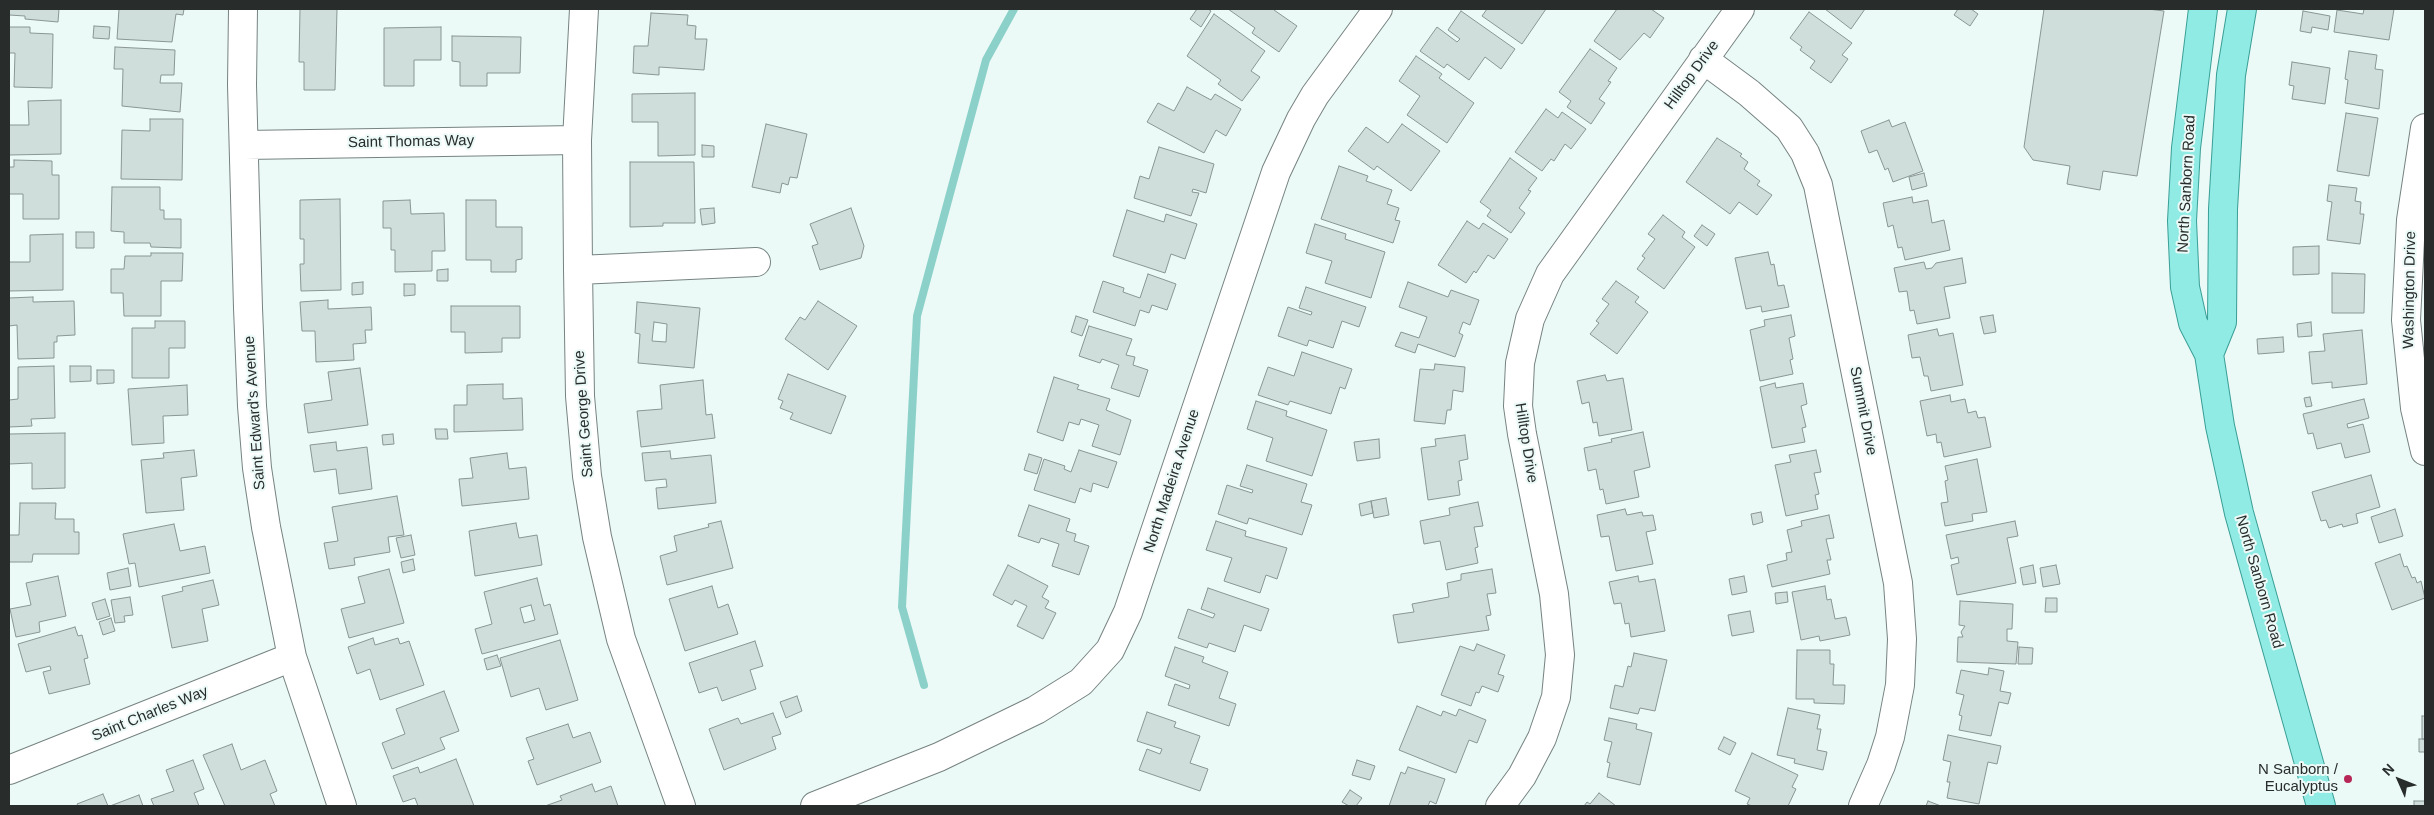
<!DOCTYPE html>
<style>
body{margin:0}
#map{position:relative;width:2434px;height:815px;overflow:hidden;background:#ebf9f7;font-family:Helvetica,sans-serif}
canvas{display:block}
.frame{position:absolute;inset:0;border:10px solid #282d2c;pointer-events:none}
.north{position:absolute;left:2374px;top:755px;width:50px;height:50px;-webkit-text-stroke:4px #ebf9f7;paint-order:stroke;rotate:314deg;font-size:14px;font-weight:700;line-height:20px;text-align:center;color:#282d2c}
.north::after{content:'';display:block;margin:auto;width:18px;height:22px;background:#282d2c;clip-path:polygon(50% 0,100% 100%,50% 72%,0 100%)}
</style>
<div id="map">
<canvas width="2434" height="815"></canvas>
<div class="frame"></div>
<div class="north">N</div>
</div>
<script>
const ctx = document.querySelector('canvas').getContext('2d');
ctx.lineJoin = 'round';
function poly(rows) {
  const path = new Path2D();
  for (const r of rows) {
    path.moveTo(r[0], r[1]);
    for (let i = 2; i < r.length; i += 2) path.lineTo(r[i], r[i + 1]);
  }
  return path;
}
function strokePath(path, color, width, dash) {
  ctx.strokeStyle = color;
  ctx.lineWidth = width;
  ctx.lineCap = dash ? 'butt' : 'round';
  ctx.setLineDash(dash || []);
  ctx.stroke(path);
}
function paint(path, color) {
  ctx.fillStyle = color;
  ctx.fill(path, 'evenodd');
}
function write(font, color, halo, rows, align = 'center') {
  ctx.font = font + ' Helvetica,sans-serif';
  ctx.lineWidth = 4;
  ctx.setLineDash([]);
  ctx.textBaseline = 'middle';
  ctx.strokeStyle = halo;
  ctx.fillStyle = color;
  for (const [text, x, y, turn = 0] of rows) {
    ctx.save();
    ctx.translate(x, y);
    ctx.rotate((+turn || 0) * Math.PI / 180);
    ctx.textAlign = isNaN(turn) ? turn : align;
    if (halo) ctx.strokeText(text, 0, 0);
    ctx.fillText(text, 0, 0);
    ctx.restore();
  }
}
const stream = poly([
 [924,685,902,607,917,316,986,60,1014,9]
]);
const building = poly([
 [9,9,59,9,58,22,25,19,25,16,9,15,9,9],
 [119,9,184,9,183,15,176,14,172,42,117,39,119,9],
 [300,9,337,9,335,90,304,90,304,62,299,62,300,9],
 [1197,9,1208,9,1211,11,1201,27,1190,19,1197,9],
 [1228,9,1275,9,1274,10,1297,26,1279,52,1252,33,1255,28,1228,9],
 [1487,9,1546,9,1522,44,1482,16,1487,9],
 [1617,9,1651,9,1664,18,1650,38,1644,33,1620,60,1594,41,1617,9],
 [1825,9,1865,9,1851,29,1825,9],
 [1958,9,1971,9,1978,14,1970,26,1954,15,1958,9],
 [2044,9,2148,9,2164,11,2137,176,2103,171,2100,190,2067,184,2070,166,2033,160,2024,147,2044,9],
 [2364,9,2394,9,2389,40,2334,32,2337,10,2363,14,2364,9],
 [1461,11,1515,49,1501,69,1485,57,1469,80,1447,64,1444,68,1420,51,1437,27,1457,42,1460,39,1448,30,1461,11],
 [2303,11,2330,16,2328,30,2312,27,2311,33,2300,31,2303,11],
 [1809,12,1852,43,1842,55,1848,59,1831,83,1810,68,1815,61,1800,50,1802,47,1790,38,1809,12],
 [651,13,688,15,687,25,696,26,695,39,707,39,704,70,659,67,659,75,633,73,634,46,648,46,651,13],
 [1214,14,1265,51,1251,71,1260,77,1242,101,1218,84,1221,80,1187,56,1214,14],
 [94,26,110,27,109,39,93,38,94,26],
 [9,27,30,27,30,33,53,34,52,88,14,87,15,53,9,53,9,27],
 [441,27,441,60,414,60,414,86,384,86,384,28,441,27],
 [452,36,521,37,520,73,487,73,487,86,460,86,460,62,452,61,452,36],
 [115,47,175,50,174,75,161,75,160,83,182,83,180,112,122,106,123,69,114,69,115,47],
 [1590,49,1617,68,1608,81,1611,82,1599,99,1605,103,1591,124,1567,107,1571,101,1559,92,1590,49],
 [2349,51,2377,55,2375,69,2383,70,2379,109,2345,103,2348,80,2345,79,2349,51],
 [1416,56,1442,74,1439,78,1474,103,1447,143,1407,115,1420,96,1399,81,1416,56],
 [2292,62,2330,68,2325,104,2292,99,2294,86,2289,85,2292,62],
 [1187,87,1211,100,1215,94,1241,109,1226,136,1216,130,1204,153,1147,122,1158,103,1174,111,1187,87],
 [695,93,695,155,658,156,658,122,632,122,632,94,695,93],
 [61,100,61,154,9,155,9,125,29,125,28,101,61,100],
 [1546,109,1558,118,1562,112,1586,129,1571,149,1565,144,1554,161,1551,159,1542,171,1515,152,1546,109],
 [2346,113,2378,118,2369,176,2337,171,2346,113],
 [150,119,183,119,182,180,121,179,122,130,150,131,150,119],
 [1889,120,1892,127,1905,122,1923,171,1893,182,1888,168,1885,170,1877,150,1869,153,1861,131,1889,120],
 [766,124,807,134,797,178,790,177,788,185,782,183,780,193,752,187,766,124],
 [1402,124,1440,151,1411,191,1377,166,1374,170,1348,151,1366,127,1388,143,1402,124],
 [1717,138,1742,154,1740,156,1748,162,1744,169,1760,181,1757,185,1772,195,1757,215,1739,202,1730,214,1686,182,1717,138],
 [702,145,714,146,714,157,702,157,702,145],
 [1159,147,1214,164,1206,193,1193,189,1192,192,1199,193,1191,216,1134,198,1140,176,1149,179,1159,147],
 [1510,158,1537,178,1528,190,1531,191,1519,208,1525,213,1511,233,1487,216,1491,210,1480,202,1510,158],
 [14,160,52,161,52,175,59,175,59,219,23,219,23,194,9,194,9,167,14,167,14,160],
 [630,162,694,162,695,223,663,223,663,226,630,227,630,162],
 [1339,166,1368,176,1366,181,1392,190,1387,204,1399,208,1395,220,1400,221,1393,243,1321,219,1339,166],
 [1924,173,1927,186,1912,190,1909,177,1924,173],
 [2329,185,2357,188,2355,201,2361,202,2360,214,2364,214,2360,244,2327,240,2332,202,2327,201,2329,185],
 [112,187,160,187,160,210,164,210,164,219,181,219,181,248,151,247,150,243,124,243,124,232,111,231,112,187],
 [1912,197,1913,203,1928,200,1932,223,1944,220,1950,250,1905,260,1902,247,1898,248,1893,225,1888,227,1883,203,1912,197],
 [340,199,341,290,301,291,300,264,304,264,304,239,300,239,300,200,340,199],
 [410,200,411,214,444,213,445,251,432,251,432,271,395,272,395,250,391,250,391,228,383,228,383,201,410,200],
 [466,200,496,200,496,227,522,227,522,259,516,260,516,272,491,272,491,260,466,260,466,200],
 [714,208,715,223,702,225,700,209,714,208],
 [851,208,864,246,861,258,820,270,812,246,818,244,810,224,851,208],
 [1127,210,1164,222,1166,214,1197,224,1185,259,1171,254,1165,273,1113,256,1127,210],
 [1663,215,1685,232,1682,237,1695,247,1664,289,1637,269,1645,258,1642,256,1655,239,1648,234,1663,215],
 [1467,221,1479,229,1483,223,1508,239,1494,259,1488,255,1476,273,1474,271,1466,283,1438,265,1467,221],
 [1315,224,1346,234,1345,239,1385,252,1371,298,1325,283,1332,261,1306,253,1315,224],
 [1702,225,1715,234,1707,246,1694,236,1702,225],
 [76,232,94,232,94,248,76,248,76,232],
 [63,234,63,290,9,291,9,262,30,262,30,235,63,234],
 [2319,246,2319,274,2293,275,2293,247,2319,246],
 [1768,252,1771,265,1774,264,1778,286,1784,285,1789,307,1762,312,1761,306,1746,309,1735,258,1768,252],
 [151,253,183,253,182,281,161,281,161,316,124,316,123,293,111,293,111,269,124,269,125,256,151,256,151,253],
 [1962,258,1966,283,1944,287,1950,318,1917,324,1914,310,1910,311,1907,291,1899,292,1894,268,1924,262,1926,269,1932,268,1936,263,1962,258],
 [448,269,448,281,437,281,437,270,448,269],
 [2332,273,2365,274,2364,313,2332,313,2332,273],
 [1148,274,1176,284,1167,310,1152,305,1149,313,1140,310,1135,326,1093,312,1103,281,1124,288,1123,292,1140,298,1148,274],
 [1616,281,1639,297,1635,302,1648,312,1617,354,1590,334,1599,323,1596,321,1609,304,1602,299,1616,281],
 [363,282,363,294,352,295,352,283,363,282],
 [1408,282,1448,297,1451,290,1479,300,1470,325,1463,322,1459,333,1463,335,1455,357,1418,344,1415,353,1395,346,1401,332,1419,338,1427,317,1399,307,1408,282],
 [404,284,415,284,415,295,404,296,404,284],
 [1306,287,1366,307,1359,327,1342,321,1333,348,1309,340,1307,346,1278,336,1288,307,1311,315,1312,312,1299,308,1306,287],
 [33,297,33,302,74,301,75,335,57,336,57,342,54,342,54,358,18,359,17,325,9,326,9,298,33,297],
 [328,300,328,309,371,307,372,330,365,330,366,343,353,344,354,360,316,362,315,331,302,331,300,302,328,300],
 [818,301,857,326,828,370,785,339,800,317,805,320,818,301],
 [637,302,700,308,694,368,638,363,640,334,635,333,637,302],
 [654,322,667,324,666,342,652,341,654,322],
 [451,306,520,306,520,338,502,338,502,352,465,353,465,332,451,332,451,306],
 [1791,315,1795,336,1789,338,1793,359,1790,360,1793,374,1760,381,1750,330,1765,326,1764,320,1791,315],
 [1993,315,1996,332,1984,334,1980,317,1993,315],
 [1076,316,1088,320,1082,336,1071,332,1076,316],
 [155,321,185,321,185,348,169,348,169,378,132,378,132,328,155,328,155,321],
 [2311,322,2312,336,2298,337,2297,324,2311,322],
 [1089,326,1132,339,1126,355,1135,357,1133,365,1148,370,1139,397,1111,388,1119,365,1102,359,1100,363,1079,356,1089,326],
 [1937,329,1939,336,1953,333,1963,385,1931,391,1928,376,1924,376,1920,357,1912,358,1908,335,1937,329],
 [2362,330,2367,384,2332,388,2332,382,2312,384,2309,352,2325,351,2323,334,2362,330],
 [2283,337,2284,352,2258,354,2257,339,2283,337],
 [1302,352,1352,369,1345,389,1340,387,1331,414,1290,401,1288,405,1258,395,1268,367,1294,376,1302,352],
 [1435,364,1465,367,1463,392,1453,390,1451,410,1447,410,1445,424,1414,421,1420,369,1434,370,1435,364],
 [54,366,55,418,31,419,32,426,9,427,9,400,18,399,18,367,54,366],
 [70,366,91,366,91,381,70,382,70,366],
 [360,368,368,425,308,433,304,404,332,400,328,372,360,368],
 [97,370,114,370,114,383,97,384,97,370],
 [788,374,846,396,831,434,790,419,793,413,780,408,783,401,778,399,788,374],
 [1605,375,1607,381,1623,378,1632,430,1599,436,1597,422,1593,423,1589,402,1582,404,1577,381,1605,375],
 [1054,377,1079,385,1077,389,1110,399,1106,410,1131,420,1120,455,1092,446,1099,425,1081,419,1079,425,1069,422,1063,441,1037,432,1054,377],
 [703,380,706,415,712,414,715,438,641,447,637,411,662,409,660,385,703,380],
 [1775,383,1776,388,1803,383,1807,404,1801,406,1806,427,1802,428,1805,442,1772,448,1760,387,1775,383],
 [503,384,503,399,522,398,523,430,454,432,454,405,467,405,467,385,503,384],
 [187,385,188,415,163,416,164,443,132,445,128,389,187,385],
 [1950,395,1951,402,1965,399,1968,413,1976,411,1978,418,1985,417,1991,447,1944,457,1941,442,1937,443,1936,434,1927,436,1920,401,1950,395],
 [2310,397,2312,406,2306,407,2304,398,2310,397],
 [2364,399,2369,418,2347,424,2348,428,2363,424,2370,452,2345,458,2341,443,2317,449,2313,433,2308,434,2303,414,2364,399],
 [1256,401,1287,411,1286,416,1327,430,1312,476,1266,461,1273,438,1247,429,1256,401],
 [435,429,447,429,448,439,436,439,435,429],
 [1643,432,1650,467,1634,471,1639,497,1606,504,1603,489,1600,490,1596,469,1588,471,1584,448,1612,442,1611,439,1643,432],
 [65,433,65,488,32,489,32,463,9,464,9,434,65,433],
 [393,434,394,444,383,445,382,435,393,434],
 [1465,435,1468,459,1459,461,1462,480,1458,481,1460,495,1428,500,1421,448,1436,446,1435,439,1465,435],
 [1379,439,1380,458,1357,461,1354,442,1379,439],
 [336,442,337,451,367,447,372,489,339,494,336,469,314,472,310,445,336,442],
 [194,450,197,476,181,478,184,510,146,513,141,460,164,458,163,453,194,450],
 [1079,450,1117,462,1108,488,1093,483,1091,492,1080,488,1075,503,1034,490,1044,459,1065,466,1064,469,1071,472,1079,450],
 [1816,450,1821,472,1814,473,1819,494,1815,495,1818,509,1786,516,1775,465,1791,462,1789,455,1816,450],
 [670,451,671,459,711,455,716,503,658,509,656,488,667,487,666,479,645,481,642,453,670,451],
 [507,453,509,469,526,467,529,499,462,506,459,479,473,478,470,458,507,453],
 [1029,454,1042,458,1037,474,1024,470,1029,454],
 [1977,459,1987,512,1972,514,1973,521,1945,526,1941,503,1948,502,1945,481,1948,480,1945,466,1977,459],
 [1247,465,1307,484,1301,502,1312,505,1302,535,1249,518,1247,524,1218,514,1227,485,1252,493,1253,490,1240,486,1247,465],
 [2371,475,2380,507,2356,514,2358,523,2343,527,2342,524,2329,528,2326,520,2321,521,2312,492,2371,475],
 [397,496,404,535,388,537,390,552,354,558,355,565,329,569,324,543,338,541,332,507,397,496],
 [1386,498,1389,515,1374,518,1371,501,1386,498],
 [1371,501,1373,513,1361,516,1359,504,1371,501],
 [1478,502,1483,526,1474,527,1478,547,1475,548,1478,563,1446,570,1440,541,1424,544,1420,521,1450,515,1449,508,1478,502],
 [20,503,56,503,55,519,74,519,74,532,79,532,79,554,33,554,32,562,9,562,9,535,19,535,20,503],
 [1029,505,1070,519,1066,531,1076,534,1074,541,1089,546,1079,575,1052,566,1059,544,1041,538,1039,543,1018,536,1029,505],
 [1625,509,1627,515,1642,512,1643,516,1653,515,1656,530,1646,532,1653,564,1616,571,1609,536,1601,537,1597,515,1625,509],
 [2395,509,2403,536,2379,543,2371,517,2395,509],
 [1761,512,1763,522,1753,525,1751,514,1761,512],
 [1829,515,1834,538,1826,539,1831,560,1827,560,1830,574,1772,587,1767,565,1787,560,1786,553,1792,552,1787,530,1802,526,1801,521,1829,515],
 [721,521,733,568,667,585,660,556,677,551,674,536,709,527,708,524,721,521],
 [1216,521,1246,531,1245,536,1287,548,1277,579,1266,575,1260,593,1224,581,1232,558,1206,550,1216,521],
 [2015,521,2018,536,2007,538,2016,583,1957,595,1951,565,1959,563,1958,557,1951,559,1946,535,2015,521],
 [516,523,519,538,537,535,542,565,475,576,469,531,516,523],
 [174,524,180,551,205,546,210,573,139,587,135,563,129,564,123,534,174,524],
 [411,535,415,555,401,558,396,538,411,535],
 [2400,554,2404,567,2407,566,2412,578,2415,577,2417,583,2421,581,2425,598,2392,610,2375,563,2400,554],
 [413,559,415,570,403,573,401,562,413,559],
 [1008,565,1048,586,1042,597,1049,601,1045,608,1056,613,1043,639,1017,626,1027,606,1015,600,1012,605,993,595,1008,565],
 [2033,565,2036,583,2023,585,2020,568,2033,565],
 [2056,565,2060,584,2043,587,2040,568,2056,565],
 [128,568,131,586,110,590,107,573,128,568],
 [389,569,404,623,349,638,341,609,365,603,358,577,389,569],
 [1492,569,1496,593,1487,594,1491,615,1486,616,1489,630,1398,643,1393,615,1414,612,1412,604,1449,597,1447,583,1461,580,1461,574,1492,569],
 [58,576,66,616,39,622,40,632,16,637,10,609,31,605,26,583,58,576],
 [1638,576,1639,582,1655,579,1665,631,1631,637,1629,623,1625,624,1621,603,1614,604,1609,582,1638,576],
 [1744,576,1747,592,1732,595,1729,579,1744,576],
 [537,578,544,606,550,604,558,634,482,654,475,629,492,624,484,592,537,578],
 [531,605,535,620,524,623,520,608,531,605],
 [213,580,219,605,202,609,208,641,172,648,162,596,183,591,182,587,213,580],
 [712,586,718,608,728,604,738,634,685,651,669,599,712,586],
 [1825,586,1827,600,1831,599,1835,619,1846,617,1850,635,1820,641,1819,636,1801,640,1792,592,1825,586],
 [1208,588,1269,609,1261,631,1244,625,1235,652,1209,643,1207,648,1178,638,1188,609,1213,618,1215,614,1201,609,1208,588],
 [1787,592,1788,602,1776,604,1775,593,1787,592],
 [130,597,133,615,124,616,125,622,115,623,111,600,130,597],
 [2046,598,2057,598,2057,612,2045,612,2046,598],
 [105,599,110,616,97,620,92,603,105,599],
 [1960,601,2013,604,2012,629,2007,629,2007,641,2018,642,2016,664,1957,662,1958,637,1963,637,1961,632,1965,626,1959,625,1960,601],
 [1750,611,1754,632,1732,636,1728,615,1750,611],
 [111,618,115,631,103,635,99,622,111,618],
 [75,627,78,636,82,635,88,658,84,659,90,684,49,694,43,672,51,670,50,666,26,672,18,644,75,627],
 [373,638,375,645,398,638,400,644,409,641,424,685,380,700,370,669,357,674,348,647,373,638],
 [560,640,578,700,546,710,539,688,511,697,500,658,560,640],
 [755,641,763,666,750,670,756,689,722,701,717,687,699,693,689,663,755,641],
 [1477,644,1505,655,1498,674,1504,676,1498,692,1482,686,1479,693,1476,692,1471,706,1441,695,1460,646,1474,651,1477,644],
 [1175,647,1204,657,1202,662,1228,672,1219,698,1236,704,1229,726,1168,705,1175,684,1189,689,1190,685,1165,676,1175,647],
 [2019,647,2033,648,2032,664,2018,664,2019,647],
 [1797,650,1830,650,1830,664,1834,664,1833,685,1845,685,1844,704,1814,703,1814,699,1796,699,1797,650],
 [1634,653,1667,660,1655,711,1640,708,1638,714,1610,708,1615,685,1623,687,1628,666,1631,667,1634,653],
 [497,655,501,666,487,670,484,659,497,655],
 [1989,668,2004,671,2000,691,2011,693,2008,704,1999,702,1991,736,1959,730,1962,716,1959,715,1964,695,1956,693,1961,670,1988,675,1989,668],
 [444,691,459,731,440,738,445,749,392,769,382,743,405,734,396,709,444,691],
 [797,696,802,711,786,718,780,702,797,696],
 [1417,706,1441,716,1443,711,1456,716,1459,709,1486,720,1477,743,1469,740,1456,773,1399,750,1417,706],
 [1788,708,1820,715,1817,729,1821,729,1817,750,1827,752,1823,770,1794,763,1795,759,1777,755,1788,708],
 [1147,712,1176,722,1174,727,1200,736,1190,763,1208,769,1200,791,1139,770,1147,749,1160,754,1162,749,1137,741,1147,712],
 [773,713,781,734,772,737,776,749,724,770,709,729,738,718,741,724,773,713],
 [2422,716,2425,716,2425,739,2422,739,2422,716],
 [1609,718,1637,724,1636,729,1652,733,1640,785,1607,777,1610,763,1607,762,1612,742,1604,740,1609,718],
 [568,724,573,738,590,732,601,762,537,785,528,761,534,759,526,738,568,724],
 [1948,735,2001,746,1997,764,1988,762,1979,804,1947,798,1950,782,1947,782,1951,762,1943,760,1948,735],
 [1724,737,1736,743,1730,755,1718,749,1724,737],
 [2419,739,2425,739,2425,752,2419,752,2419,739],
 [232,744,241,770,265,760,277,791,270,794,275,806,225,806,203,755,232,744],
 [1752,753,1798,775,1792,787,1796,789,1788,806,1752,806,1747,804,1750,798,1735,791,1752,753],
 [456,759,474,806,418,806,415,798,403,802,393,776,418,767,420,773,456,759],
 [193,760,204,789,194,793,199,806,154,806,151,799,174,791,166,770,193,760],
 [1357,760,1375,766,1370,780,1352,775,1357,760],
 [1408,767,1445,779,1436,804,1430,801,1428,806,1389,806,1401,772,1405,774,1408,767],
 [592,784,595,792,611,786,618,806,545,806,562,800,560,796,592,784],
 [1350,790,1362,798,1356,806,1349,806,1342,802,1350,790],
 [1599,793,1616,806,1584,806,1587,802,1590,804,1599,793],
 [103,794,108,806,78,806,77,804,103,794],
 [139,795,143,806,110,806,139,795],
 [1928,801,1941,806,1926,806,1928,801],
 [2414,801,2425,801,2425,806,2414,806,2414,801]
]);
const minor = poly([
 [243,9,242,85,248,308,252,406,257,468,266,527,292,657,342,806],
 [584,9,577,140,578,270,580,396,587,476,597,537,621,639,681,806],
 [1703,59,1749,93,1789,128,1805,153,1818,185,1898,583,1902,639,1900,685,1890,737,1881,765,1863,806],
 [2425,128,2411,220,2406,320,2415,408,2425,451],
 [244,145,577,140],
 [578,270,756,262],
 [9,770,292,657],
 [815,806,939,757,1036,710,1081,682,1110,650,1128,612,1276,172,1301,119,1315,95,1378,9],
 [1500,806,1522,776,1542,738,1556,697,1560,655,1554,594,1522,434,1518,406,1520,363,1530,319,1550,274,1740,9]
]);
const major = poly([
 [2203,9,2186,148,2182,221,2185,287,2193,323,2209,354,2220,426,2239,513,2321,806],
 [2209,354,2222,322,2223,209,2231,75,2242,9]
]);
const markers = [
 [2348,779,5,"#b62757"]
];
const streetNames = [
 ["Hilltop Drive",1692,75,-54],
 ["Saint Thomas Way",411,142,-1],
 ["North Sanborn Road",2187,184,-87],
 ["Washington Drive",2410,290,-89],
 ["Summit Drive",1863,411,79],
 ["Saint Edward's Avenue",255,413,-94],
 ["Saint George Drive",584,414,-94],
 ["Hilltop Drive",1526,443,81],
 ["North Madeira Avenue",1172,481,-72],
 ["North Sanborn Road",2259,582,74],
 ["Saint Charles Way",150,714,-22]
];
const poiNames = [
 ["N Sanborn /",2338,770],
 ["Eucalyptus",2338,787]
];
strokePath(stream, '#8cd1c9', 8);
paint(building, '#cfdddb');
strokePath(building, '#899694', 1);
strokePath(minor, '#768381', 30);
strokePath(major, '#3a9f97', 30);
strokePath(minor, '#fff', 28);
strokePath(major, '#8febe3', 28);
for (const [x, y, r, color] of markers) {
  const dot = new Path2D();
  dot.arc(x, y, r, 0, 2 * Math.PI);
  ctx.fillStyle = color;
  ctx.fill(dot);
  strokePath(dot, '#ebf9f7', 2);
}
write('15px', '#282d2c', '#ebf9f7', streetNames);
write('15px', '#282d2c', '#ebf9f7', poiNames, 'right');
</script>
